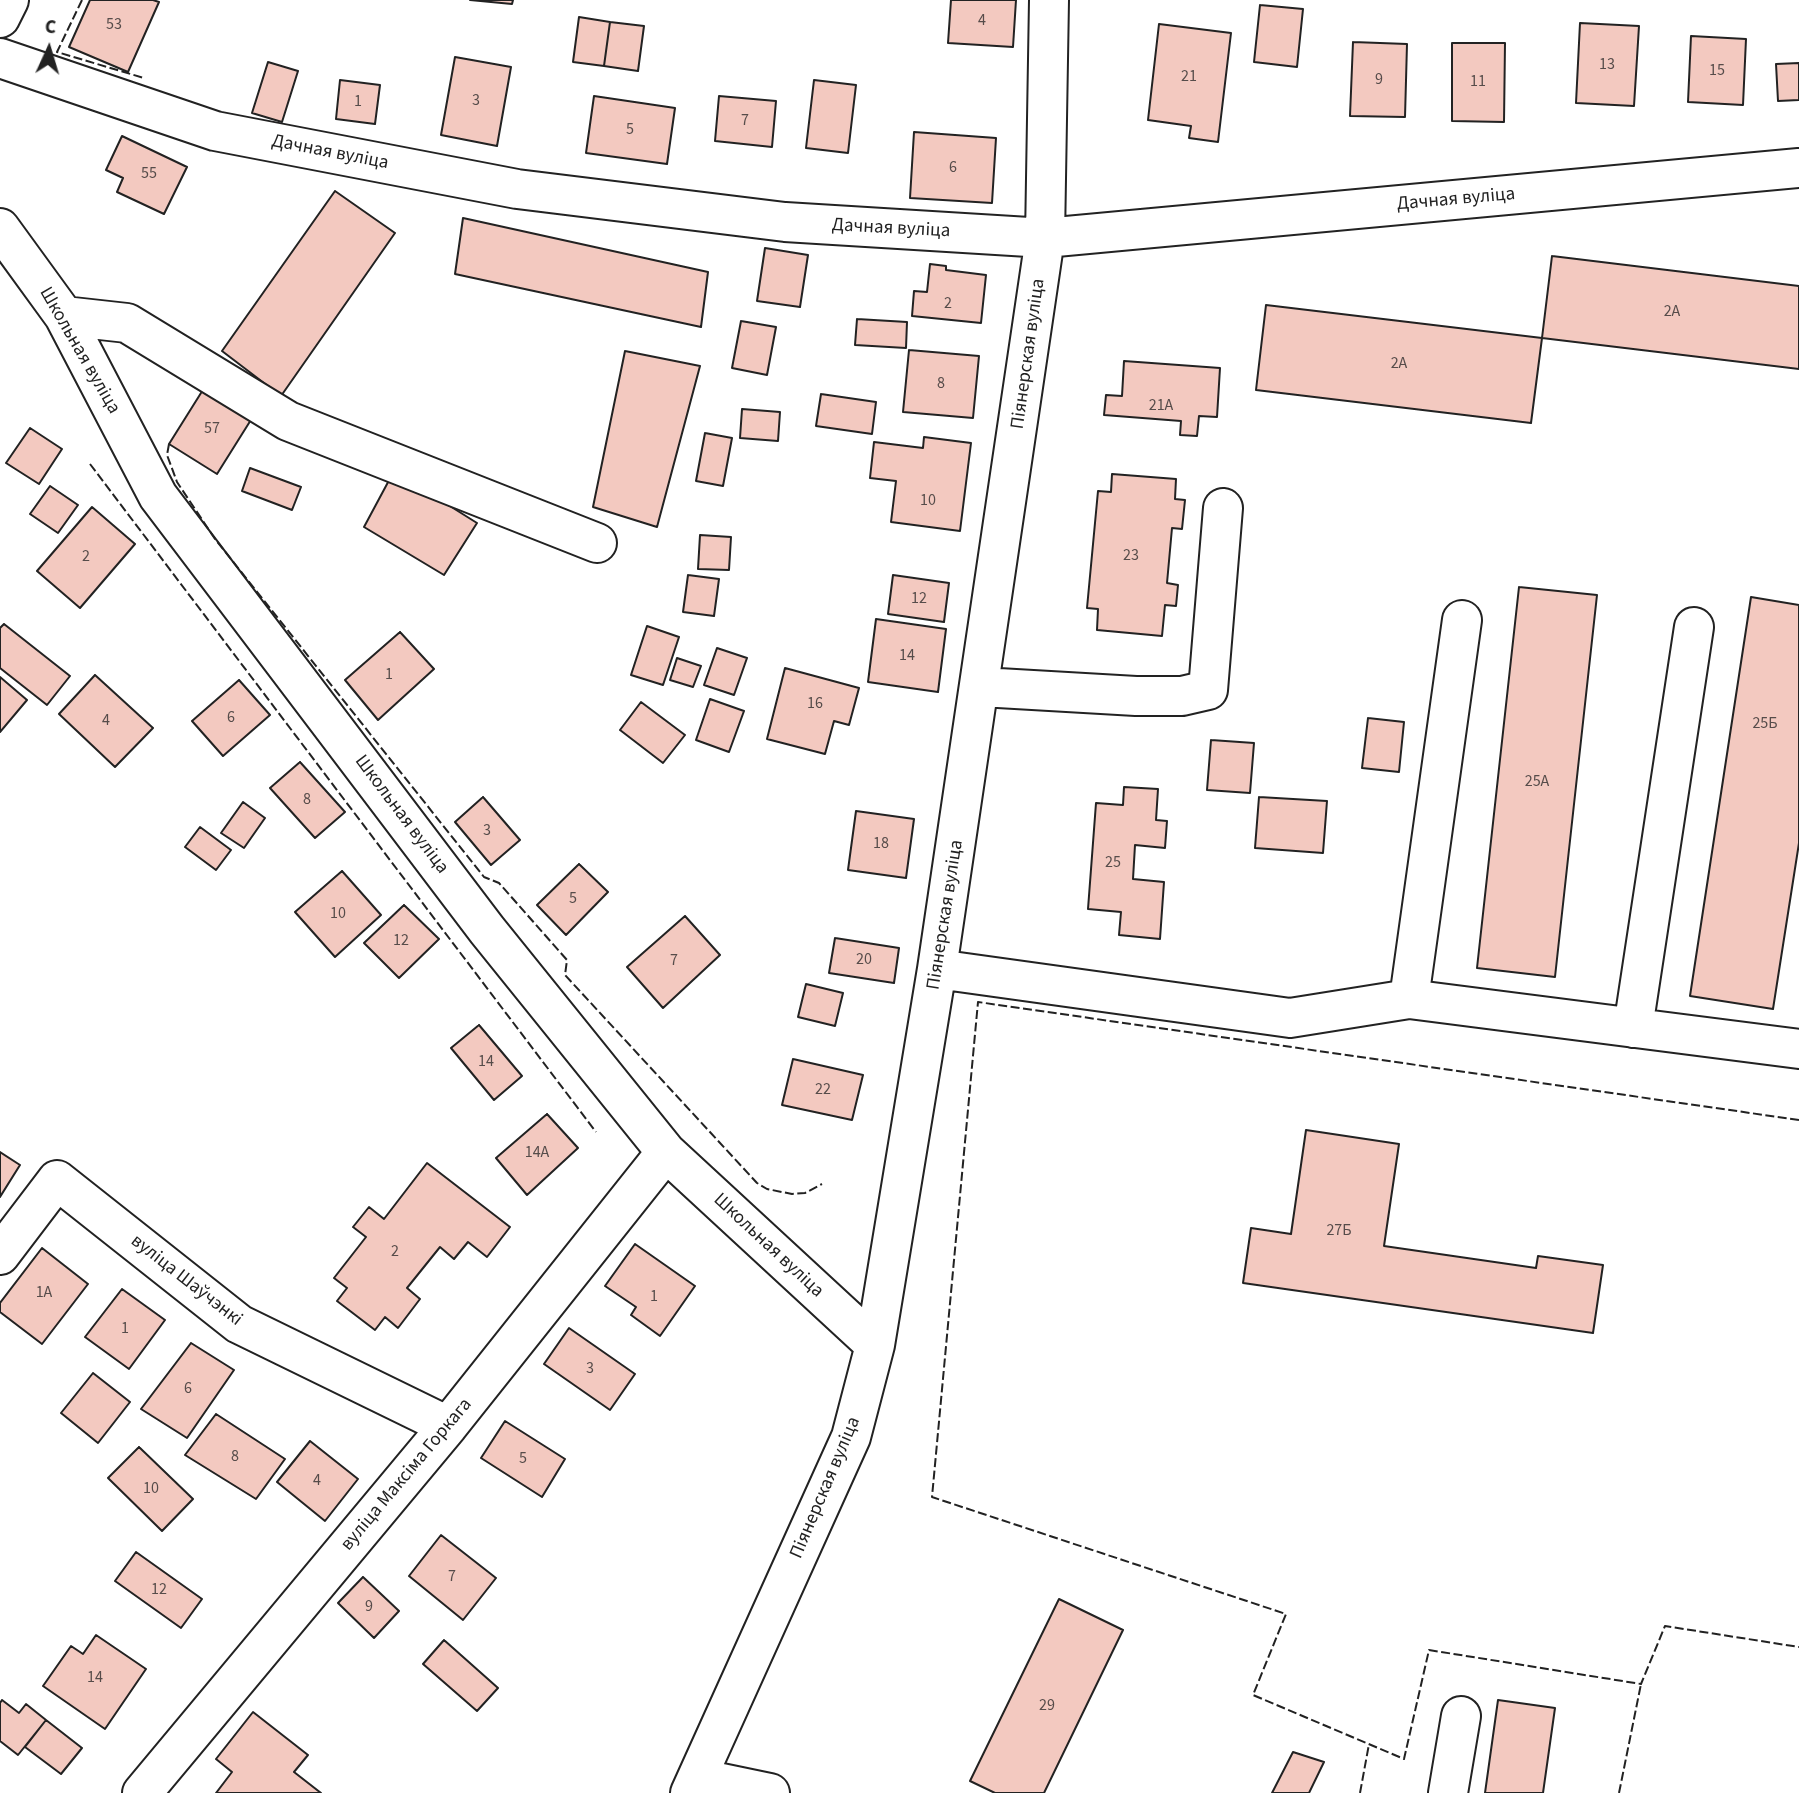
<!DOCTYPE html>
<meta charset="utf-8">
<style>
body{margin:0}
#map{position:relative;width:1799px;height:1793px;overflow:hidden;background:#fff;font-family:"Source Sans 3",sans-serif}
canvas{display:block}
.north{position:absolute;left:14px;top:14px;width:70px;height:70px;-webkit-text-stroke:5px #fff;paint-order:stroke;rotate:4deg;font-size:19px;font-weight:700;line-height:28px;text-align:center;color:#222}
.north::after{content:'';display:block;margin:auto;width:24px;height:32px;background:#222;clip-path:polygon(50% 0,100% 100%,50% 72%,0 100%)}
</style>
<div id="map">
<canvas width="1799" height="1793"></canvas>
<div class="north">С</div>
</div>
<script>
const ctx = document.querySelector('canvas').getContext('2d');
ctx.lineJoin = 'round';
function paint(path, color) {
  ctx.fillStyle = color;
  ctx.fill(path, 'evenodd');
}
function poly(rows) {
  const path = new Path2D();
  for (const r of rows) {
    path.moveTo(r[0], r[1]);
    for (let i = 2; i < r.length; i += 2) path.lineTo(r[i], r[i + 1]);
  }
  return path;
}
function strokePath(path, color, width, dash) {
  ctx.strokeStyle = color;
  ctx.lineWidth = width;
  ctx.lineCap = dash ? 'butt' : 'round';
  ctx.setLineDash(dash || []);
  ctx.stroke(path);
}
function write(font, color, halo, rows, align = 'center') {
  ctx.font = font + ' "Source Sans 3",sans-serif';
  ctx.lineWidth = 5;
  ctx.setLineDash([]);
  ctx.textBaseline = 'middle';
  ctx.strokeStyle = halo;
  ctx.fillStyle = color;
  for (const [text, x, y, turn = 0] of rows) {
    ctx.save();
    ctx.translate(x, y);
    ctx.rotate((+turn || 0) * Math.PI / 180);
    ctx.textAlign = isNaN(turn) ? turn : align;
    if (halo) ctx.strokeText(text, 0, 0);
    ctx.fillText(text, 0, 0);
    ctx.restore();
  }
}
const building = poly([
 [90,0,153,0,159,2,128,72,69,47,90,0],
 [470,0,513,0,512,4,470,0],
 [951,0,1016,0,1013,47,948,43,951,0],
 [1260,5,1303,9,1297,67,1254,62,1260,5],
 [579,17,610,22,604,66,573,62,579,17],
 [610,22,644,26,638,71,604,66,610,22],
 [1580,23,1639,26,1634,106,1576,103,1580,23],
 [1159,24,1231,33,1218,142,1189,138,1191,126,1148,120,1159,24],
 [1691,36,1746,39,1743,105,1688,102,1691,36],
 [1353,42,1407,44,1405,117,1350,116,1353,42],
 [1452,43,1505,43,1504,122,1452,121,1452,43],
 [455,57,511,67,497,146,441,135,455,57],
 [268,62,298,71,282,122,252,113,268,62],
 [1799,63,1799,100,1778,101,1776,64,1799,63],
 [340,80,380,85,375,124,336,119,340,80],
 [814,80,856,85,848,153,806,148,814,80],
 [594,96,675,108,667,164,586,153,594,96],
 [719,96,776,101,772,147,715,141,719,96],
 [914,132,996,138,992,203,910,198,914,132],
 [122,136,187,167,164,214,117,192,123,178,106,170,122,136],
 [335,191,395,233,281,396,222,351,335,191],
 [463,218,708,272,701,327,455,274,463,218],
 [765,248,808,255,800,307,757,301,765,248],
 [1552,256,1799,286,1799,369,1542,338,1552,256],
 [930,264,946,266,946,270,986,275,981,323,912,316,914,291,927,292,930,264],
 [1266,305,1542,338,1531,423,1256,390,1266,305],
 [857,319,907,322,906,348,855,345,857,319],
 [741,321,776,327,767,375,732,368,741,321],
 [909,350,979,356,973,418,903,412,909,350],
 [625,351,700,366,657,527,593,507,625,351],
 [1124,361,1220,368,1217,417,1199,416,1197,436,1180,435,1181,421,1104,415,1106,395,1122,396,1124,361],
 [206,385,254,415,217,474,169,444,206,385],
 [821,394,876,402,872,434,816,426,821,394],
 [742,409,780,412,778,441,740,438,742,409],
 [30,428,62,449,39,484,6,463,30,428],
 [705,433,732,438,723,486,696,481,705,433],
 [924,437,971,443,960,531,891,522,896,481,870,478,874,442,923,448,924,437],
 [250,468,301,487,292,510,242,491,250,468],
 [394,471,477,523,444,575,364,527,394,471],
 [1112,474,1176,479,1175,499,1185,500,1182,529,1172,528,1167,583,1178,585,1176,606,1165,605,1162,636,1097,630,1098,609,1087,608,1098,491,1111,492,1112,474],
 [50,486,78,505,58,533,30,514,50,486],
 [92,507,135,544,80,608,37,571,92,507],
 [700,535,731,537,729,570,698,569,700,535],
 [688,575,719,579,714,616,683,612,688,575],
 [893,575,949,583,944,622,888,614,893,575],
 [1519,587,1597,595,1555,977,1477,968,1519,587],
 [1751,597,1799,605,1799,843,1773,1009,1690,996,1751,597],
 [876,619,946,629,938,692,868,682,876,619],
 [4,624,70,676,47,705,0,668,0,628,4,624],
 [647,626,679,637,663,685,631,675,647,626],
 [400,632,434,669,378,720,345,680,400,632],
 [717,648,747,658,734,695,704,685,717,648],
 [677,658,701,666,693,687,670,680,677,658],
 [785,668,859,688,849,725,834,721,825,754,767,739,785,668],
 [95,675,153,728,115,767,59,714,95,675],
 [0,677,27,700,0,732,0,677],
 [239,680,270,715,223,756,192,721,239,680],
 [710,699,744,711,729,752,696,740,710,699],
 [641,702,685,735,663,763,620,730,641,702],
 [1368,718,1404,722,1399,772,1362,768,1368,718],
 [1211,740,1254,743,1250,793,1207,790,1211,740],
 [300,762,345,812,315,838,270,788,300,762],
 [1124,787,1158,789,1156,820,1167,821,1165,848,1135,845,1133,879,1164,882,1160,939,1119,935,1121,912,1088,909,1096,803,1123,805,1124,787],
 [483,797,520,840,491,865,455,822,483,797],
 [1259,797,1327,801,1323,853,1255,848,1259,797],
 [243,802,265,818,244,848,221,833,243,802],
 [856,811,914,819,906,878,848,870,856,811],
 [200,827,231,850,216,870,185,847,200,827],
 [579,864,608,892,566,935,537,905,579,864],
 [342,871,381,915,335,957,295,912,342,871],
 [404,905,439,939,399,978,364,943,404,905],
 [685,916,720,955,663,1008,627,967,685,916],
 [835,938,899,948,894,983,829,973,835,938],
 [806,984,843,993,835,1026,798,1017,806,984],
 [479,1025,522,1076,494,1100,451,1048,479,1025],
 [793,1059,863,1075,852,1120,782,1105,793,1059],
 [547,1114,578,1148,527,1195,496,1158,547,1114],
 [1306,1130,1399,1144,1384,1246,1536,1268,1538,1256,1603,1265,1593,1333,1243,1283,1251,1228,1291,1234,1306,1130],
 [0,1152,20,1165,0,1197,0,1152],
 [427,1163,510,1227,487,1257,468,1242,454,1259,440,1247,407,1288,420,1299,398,1328,385,1317,375,1330,337,1301,347,1288,334,1278,366,1237,353,1227,369,1207,384,1219,427,1163],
 [635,1244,695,1286,660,1336,631,1315,636,1307,605,1286,635,1244],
 [42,1248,88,1284,42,1344,0,1312,0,1303,42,1248],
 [122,1289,165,1320,129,1369,85,1337,122,1289],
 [569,1328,635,1374,610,1410,544,1364,569,1328],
 [191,1343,234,1370,187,1438,141,1409,191,1343],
 [93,1373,130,1402,98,1443,61,1413,93,1373],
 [216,1414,285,1459,256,1499,185,1455,216,1414],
 [505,1421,565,1459,542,1497,481,1458,505,1421],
 [310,1441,358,1479,325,1521,277,1482,310,1441],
 [139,1447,193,1499,162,1531,108,1478,139,1447],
 [441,1535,496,1578,463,1620,409,1576,441,1535],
 [136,1552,202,1599,181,1628,115,1581,136,1552],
 [363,1577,399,1611,374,1638,338,1603,363,1577],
 [1059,1599,1123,1630,1044,1793,995,1793,970,1781,1059,1599],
 [96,1635,146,1669,105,1729,43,1686,71,1646,83,1654,96,1635],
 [444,1640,498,1688,477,1711,423,1664,444,1640],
 [2,1700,19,1713,26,1704,46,1720,18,1755,0,1741,0,1703,2,1700],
 [1498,1700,1555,1708,1543,1793,1485,1793,1498,1700],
 [253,1712,308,1755,294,1772,321,1793,216,1793,232,1772,216,1759,253,1712],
 [46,1720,82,1748,61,1774,25,1747,46,1720],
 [1293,1752,1324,1762,1309,1793,1272,1793,1293,1752]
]);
const minor = poly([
 [0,58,215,131,517,189,785,222,1045,238,1799,168],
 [0,228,64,316,158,496,487,930,666,1152,875,1345],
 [64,316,127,323,288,421,597,543],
 [981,687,1136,696,1182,696,1208,690,1223,508],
 [937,969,1290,1018,1409,999,1799,1049],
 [1409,999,1462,620],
 [1633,1028,1694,627],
 [0,1255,57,1180,239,1324,448,1426],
 [698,1778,770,1793],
 [142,1793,448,1426,666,1152],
 [690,1793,851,1437,875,1345,937,969,1045,238,1049,0],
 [1448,1793,1461,1716]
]);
const major = poly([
 [0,18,9,0]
]);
const fence = poly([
 [82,0,57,52,144,78],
 [169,444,167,455,177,482,215,539,484,877,499,883,567,960,565,975,757,1183,767,1189,792,1194,805,1193,822,1184],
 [90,464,596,1132],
 [1799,1120,978,1002,932,1497,1286,1614,1253,1695,1404,1759,1429,1650,1641,1684,1665,1626,1799,1647],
 [1360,1793,1369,1744],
 [1619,1793,1641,1684]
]);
const numberNames = [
 ["4",982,21],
 ["53",114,25],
 ["13",1607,65],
 ["15",1717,71],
 ["21",1189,77],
 ["9",1379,80],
 ["11",1478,82],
 ["3",476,101],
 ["1",358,102],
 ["7",745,121],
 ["5",630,130],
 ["6",953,168],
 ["55",149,174],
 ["2",948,304],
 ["2А",1672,312],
 ["2А",1399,364],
 ["8",941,384],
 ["21А",1161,406],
 ["57",212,429],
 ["10",928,501],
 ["23",1131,556],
 ["2",86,557],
 ["12",919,599],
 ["14",907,656],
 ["1",389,675],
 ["16",815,704],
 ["6",231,718],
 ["4",106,721],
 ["25Б",1765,724],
 ["25А",1537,782],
 ["8",307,800],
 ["3",487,831],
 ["18",881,844],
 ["25",1113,863],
 ["5",573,899],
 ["10",338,914],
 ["12",401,941],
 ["20",864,960],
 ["7",674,961],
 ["14",486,1062],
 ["22",823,1090],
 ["14А",537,1153],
 ["27Б",1339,1231],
 ["2",395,1252],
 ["1А",44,1293],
 ["1",654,1297],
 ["1",125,1329],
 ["3",590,1369],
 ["6",188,1389],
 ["8",235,1457],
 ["5",523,1459],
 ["4",317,1481],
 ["10",151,1489],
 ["7",452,1577],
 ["12",159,1590],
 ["9",369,1607],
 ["14",95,1678],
 ["29",1047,1706]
];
const streetNames = [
 ["Дачная вуліца",330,153,11],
 ["Дачная вуліца",1456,200,-5],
 ["Дачная вуліца",891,229,3],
 ["Школьная вуліца",79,351,60],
 ["Піянерская вуліца",1029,354,-82],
 ["Школьная вуліца",401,815,53],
 ["Піянерская вуліца",946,915,-81],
 ["Школьная вуліца",768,1246,43],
 ["вуліца Шаўчэнкі",186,1281,38],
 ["вуліца Максіма Горкага",407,1475,-50],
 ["Піянерская вуліца",826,1488,-67]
];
paint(building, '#f3c9c0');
strokePath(building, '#222', 2);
strokePath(minor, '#222', 42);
strokePath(major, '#222', 42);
strokePath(minor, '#fff', 38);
strokePath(major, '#fff', 38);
strokePath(fence, '#222', 2, [9, 3.5]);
write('16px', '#564c4a', null, numberNames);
write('19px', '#222', '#fff', streetNames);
</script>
